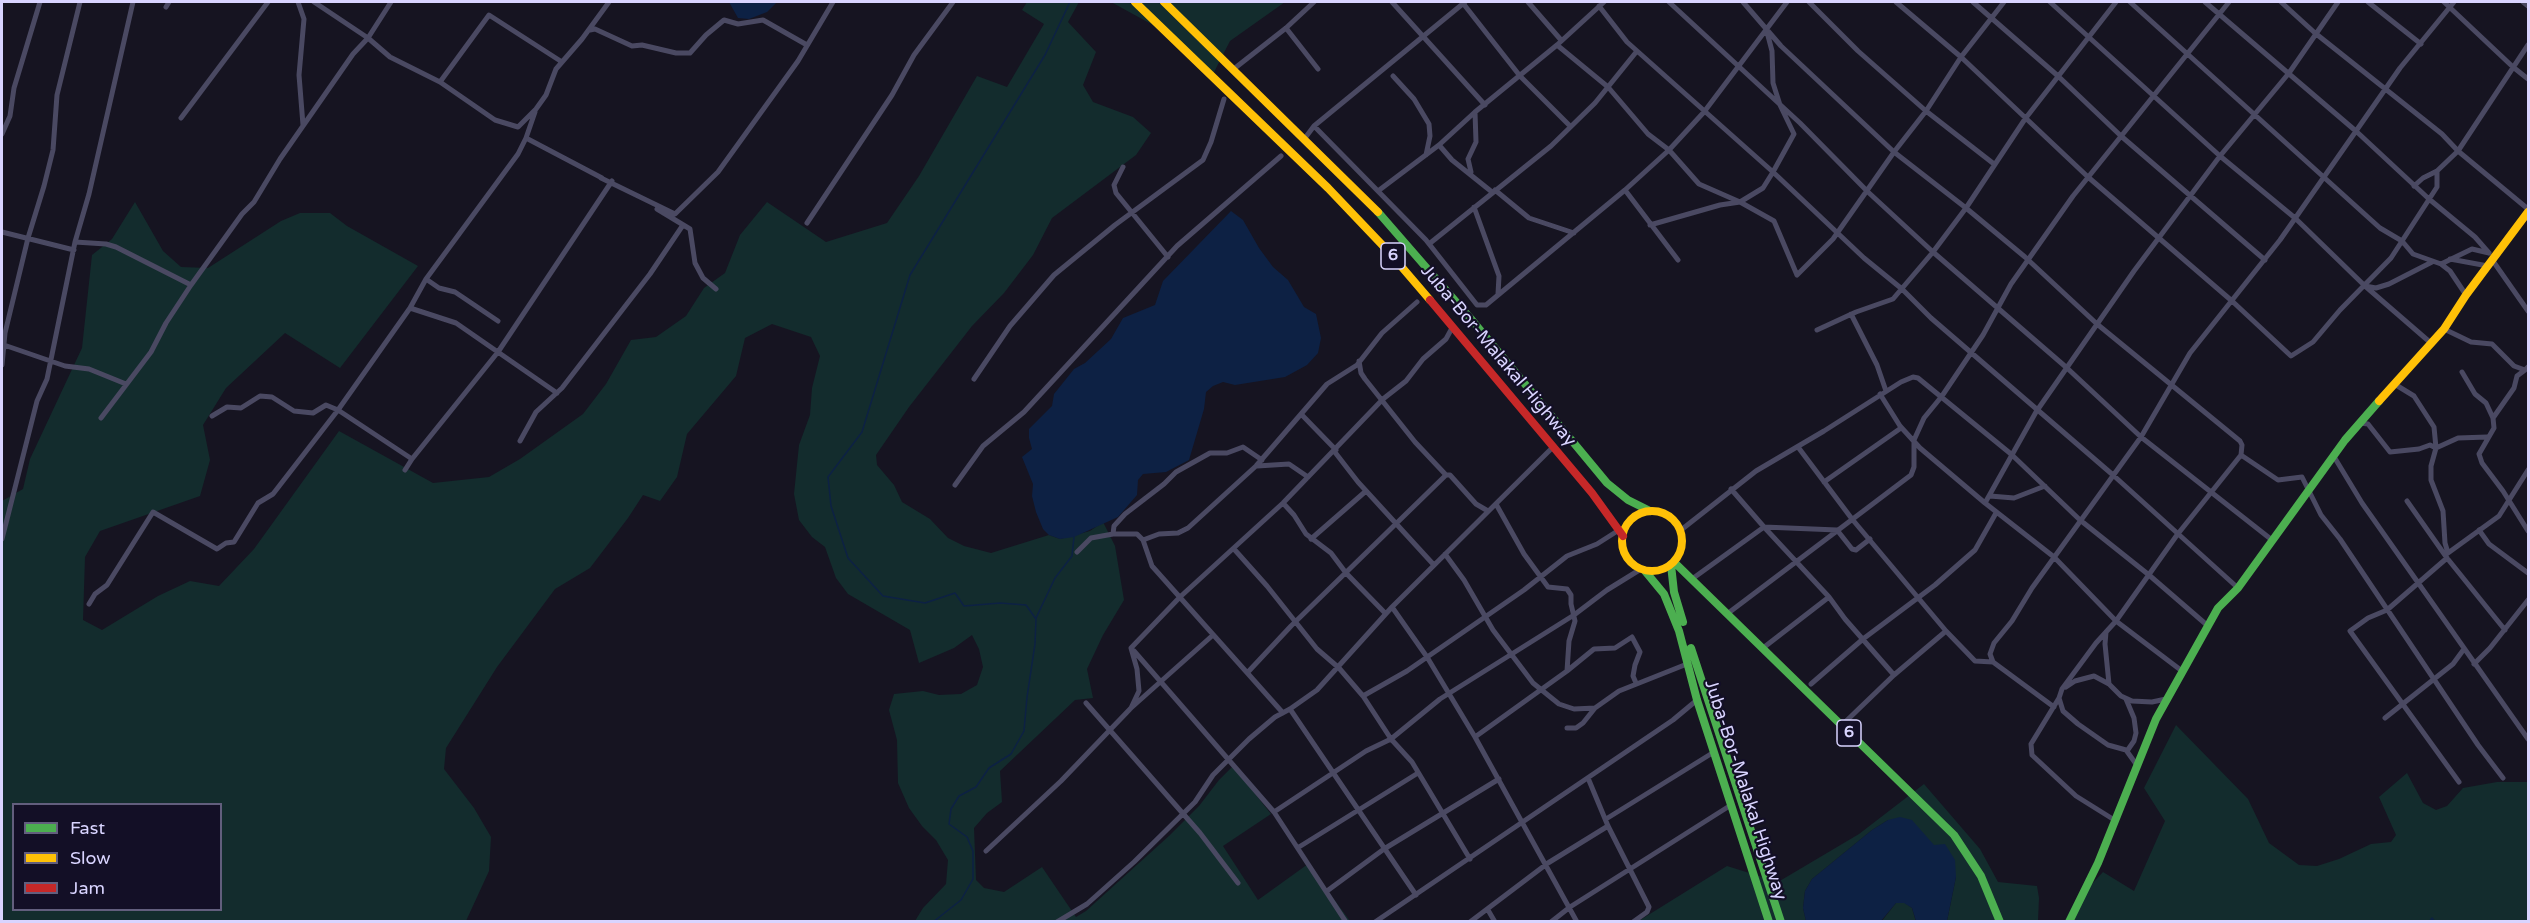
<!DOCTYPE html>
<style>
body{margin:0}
#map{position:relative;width:2530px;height:923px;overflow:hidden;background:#161421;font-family:"Varela Round",sans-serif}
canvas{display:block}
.frame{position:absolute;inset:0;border:3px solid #d9d4ff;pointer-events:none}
.legend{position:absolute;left:12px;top:803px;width:210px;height:108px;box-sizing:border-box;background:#130f26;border:2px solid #625e7d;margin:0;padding:8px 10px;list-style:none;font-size:18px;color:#d9d4ff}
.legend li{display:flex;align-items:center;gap:12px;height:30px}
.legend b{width:30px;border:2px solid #625e7d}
</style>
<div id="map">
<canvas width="2530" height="923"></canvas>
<div class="frame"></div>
<ul class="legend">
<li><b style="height:8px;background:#4caf50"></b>Fast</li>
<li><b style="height:8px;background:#ffc107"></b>Slow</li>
<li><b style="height:8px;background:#c62828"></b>Jam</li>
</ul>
</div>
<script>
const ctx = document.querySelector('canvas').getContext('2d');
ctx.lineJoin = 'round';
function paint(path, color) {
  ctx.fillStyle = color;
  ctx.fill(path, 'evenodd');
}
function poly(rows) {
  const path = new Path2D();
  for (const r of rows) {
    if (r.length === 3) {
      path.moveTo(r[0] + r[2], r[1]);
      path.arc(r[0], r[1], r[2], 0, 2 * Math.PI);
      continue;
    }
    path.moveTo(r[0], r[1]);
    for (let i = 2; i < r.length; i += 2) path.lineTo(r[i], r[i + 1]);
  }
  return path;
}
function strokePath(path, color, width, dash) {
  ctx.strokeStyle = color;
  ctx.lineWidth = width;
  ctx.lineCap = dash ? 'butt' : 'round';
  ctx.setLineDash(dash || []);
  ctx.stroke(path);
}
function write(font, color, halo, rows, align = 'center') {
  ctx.font = font + ' "Varela Round",sans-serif';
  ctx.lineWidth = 4.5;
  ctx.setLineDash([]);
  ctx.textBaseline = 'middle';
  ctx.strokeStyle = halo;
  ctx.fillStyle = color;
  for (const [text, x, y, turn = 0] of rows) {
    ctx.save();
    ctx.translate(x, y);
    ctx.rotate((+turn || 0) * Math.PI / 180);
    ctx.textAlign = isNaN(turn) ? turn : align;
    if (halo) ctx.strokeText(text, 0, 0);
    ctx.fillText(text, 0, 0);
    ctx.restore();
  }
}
const green = poly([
 [1027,2,1079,2,1068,22,1096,52,1083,85,1093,102,1133,117,1151,133,1136,155,1052,218,1033,255,1004,293,972,326,909,407,876,455,877,465,894,485,902,502,930,519,948,538,964,546,991,553,1049,535,1060,539,1090,531,1103,522,1115,546,1124,600,1103,635,1087,669,1093,698,1075,700,1000,771,1002,802,987,813,974,828,976,880,984,888,1004,892,1042,867,1076,917,1086,911,1170,835,1199,806,1219,780,1233,766,1271,814,1223,846,1258,900,1308,864,1350,921,915,921,923,908,946,884,948,860,936,840,922,826,909,808,898,783,897,740,889,710,894,694,923,691,939,695,961,694,977,685,983,667,979,649,972,635,954,648,919,663,910,630,848,594,836,578,825,547,812,537,799,520,794,494,799,445,810,415,812,388,820,356,811,337,772,324,745,338,736,376,687,434,677,477,660,501,643,495,628,518,590,568,555,589,497,667,446,748,444,769,474,808,491,837,489,871,466,921,2,921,2,501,23,489,30,459,82,348,92,255,112,239,135,202,163,251,181,267,208,268,281,221,300,213,330,213,347,226,418,266,340,368,285,333,226,388,203,425,210,460,200,496,100,531,85,557,83,620,102,630,158,596,190,581,219,586,254,549,339,431,433,483,489,477,520,459,583,414,606,384,631,340,656,337,686,316,704,288,725,273,740,235,767,202,826,242,887,223,919,176,977,76,1007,87,1044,24,1022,10],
 [14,804,220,804,220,910,14,910],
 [1111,2,1285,2,1230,41,1211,78,1153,25],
 [2176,725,2248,799,2269,843,2299,865,2317,866,2339,859,2371,844,2391,842,2396,835,2379,797,2407,773,2423,803,2436,810,2447,806,2463,788,2497,782,2528,782,2528,921,2064,922,2074,903,2103,872,2134,891,2165,821,2144,788],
 [1924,784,1980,849,1998,882,2037,886,2039,898,2038,921,1947,921,1956,877,1924,835,1888,820,1872,830,1812,879,1805,891,1803,908,1806,921,1637,922,1727,866,1778,882,1859,834],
 [1896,903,1905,903,1912,908,1916,922,1881,922]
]);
const water = poly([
 [729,2,777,2,767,12,749,19,738,18],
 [1231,211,1243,220,1259,248,1273,267,1288,280,1304,307,1316,314,1321,338,1318,353,1307,365,1285,377,1235,385,1223,382,1213,386,1206,392,1204,409,1189,460,1166,472,1143,474,1138,480,1137,495,1118,517,1074,537,1060,539,1049,535,1043,529,1036,512,1032,496,1033,484,1022,457,1032,449,1029,438,1029,429,1052,406,1054,394,1074,369,1085,363,1111,339,1123,318,1155,305,1163,281],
 [1900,817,1912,820,1934,845,1945,844,1955,860,1956,877,1947,921,1916,921,1912,908,1904,903,1896,903,1881,921,1806,921,1803,908,1805,891,1812,879,1872,830,1888,820]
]);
const stream = poly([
 [1036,618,1055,578,1072,556,1074,537],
 [933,922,961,900,973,879,973,851,967,837,949,824,951,809,959,796,976,787,989,768,1011,754,1024,731,1027,697,1035,644,1036,619,1026,605,1000,603,964,606,955,593,925,603,883,596,848,558,831,506,828,477,862,432,910,275,1045,55,1070,2],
 [2429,922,2432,918,2435,922]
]);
const street = poly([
 [298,2,304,19,299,75,303,125],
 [314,2,368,38,390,57,440,82,495,120,518,127,536,109,546,95,556,69,582,39,609,2],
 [1392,2,1485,105],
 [1462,2,1520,76,1570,126],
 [1528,2,1561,40],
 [1669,2,1800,123,1868,192,1933,252,2067,368,2141,437,2272,540],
 [1743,2,1781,46,1894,152,1966,208,1933,252,1893,299,1856,312,1817,330],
 [1809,2,1858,51,1926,111,1994,164],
 [1896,2,1961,57,2088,177,2232,301,2291,356,2313,342,2340,310,2391,258,2437,187,2437,171,2458,151,2528,45],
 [1973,2,2058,76,2121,136,2265,260],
 [2050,2,2220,156,2295,218,2365,286,2432,344],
 [2116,2,2025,119,1966,208,2025,257,2097,324,2240,441,2242,445,2241,455,2177,535,2116,621,2096,643,2062,689,2059,698,2063,711,2078,724,2108,745,2126,750,2136,764],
 [2130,2,2380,228,2402,241,2413,254,2441,264,2472,249,2489,253],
 [2205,2,2357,132,2429,199,2475,237,2489,253],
 [2281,2,2315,33,2442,134,2458,151,2528,209],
 [2368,2,2421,44],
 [2444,2,2513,67,2528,79],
 [2523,2,2528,6],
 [1599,6,1627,42,1773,172,1864,258,1902,289,1931,318,2113,475,2238,588],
 [166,7,169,2],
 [1286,28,1318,69],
 [590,30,595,29,632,46,642,45,676,53,690,53,706,35,724,20,738,24,763,20,807,45],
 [1557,45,1608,87,1648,134,1669,150,1699,184,1740,202,1774,221,1797,275],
 [1235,68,1286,28,1314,2],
 [1393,76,1414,99,1429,124,1430,136,1426,155],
 [440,82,489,15,562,62],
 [535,112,526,138,602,178],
 [181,118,268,2],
 [1314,126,1426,240,1477,305,1486,305,1625,190,1669,150,1704,112,1787,2],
 [2,134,10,116,14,88,40,2],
 [1305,138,1314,126,1465,2],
 [1439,145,1452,160,1492,192],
 [1123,167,1114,185,1116,193,1168,257],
 [1471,172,1468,159,1476,142,1475,112],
 [601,178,675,214,718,172,798,61,833,2],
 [2414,186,2423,178,2437,171],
 [1495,190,1529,218,1574,233],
 [1625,190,1678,260],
 [1378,191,1439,145,1475,112,1557,45,1604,2],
 [1474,207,1499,276,1498,294],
 [657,209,690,229,695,263,703,278,716,289],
 [807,223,892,95,914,55,953,2],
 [1650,225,1720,205,1740,202,1763,188,1773,172,1794,134,1780,105,1773,83,1772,51,1767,32],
 [2,232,74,250],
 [75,242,106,244,116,247,191,285],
 [1429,244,1551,146,1595,103,1637,51],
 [2450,259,2488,266],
 [2493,261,2528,311],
 [2441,264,2450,271,2466,295],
 [1797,275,1833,239,1894,152,1926,111,1961,57,2004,2],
 [426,279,439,288,455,292,498,321],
 [2365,286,2376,288,2389,284,2432,262],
 [410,308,456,323,557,393],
 [1851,314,1877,365,1886,391],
 [2444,329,2471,342,2492,344,2514,366,2525,370,2528,367],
 [4,345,65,366,89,369,126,384],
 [1359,361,1361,373,1365,379,1415,442,1446,475],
 [2,365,5,333,28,238,44,186,53,150,57,95,80,2],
 [2462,372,2475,394,2486,403,2493,418,2494,428,2479,454,2482,463,2503,491,2528,531],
 [974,379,1010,326,1054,275,1115,225,1203,160,1211,142,1224,99],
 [2396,385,2414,396,2434,427,2436,448,2431,466,2431,480,2443,511,2445,543,2448,553,2499,516,2528,470],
 [1880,394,1900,426,1920,448,1985,503,2036,412,2134,271,2220,156,2289,73,2338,2],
 [1302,415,1336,450],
 [212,416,227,407,241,408,260,396,272,397,294,411,313,413,326,405,338,410,412,459,498,352,612,181],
 [101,418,151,352,166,323,191,285,242,214,254,202,280,159,353,54,368,38,391,2],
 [2493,418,2514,388,2517,376,2525,370],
 [2360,423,2368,424,2390,452,2419,449,2430,445,2436,448,2458,438,2487,437],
 [520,441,536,412,562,388,650,274,683,225],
 [1798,447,1852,519,1946,631,1894,675,1841,726],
 [1334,451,1358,482,1433,564],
 [2241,455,2278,480,2302,477,2321,515,2340,539,2478,745,2503,778],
 [2333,455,2362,503,2528,739],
 [1257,466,1289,464,1308,477],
 [405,470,412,459],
 [1824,482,1901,428],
 [955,485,983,446,1024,412,1177,246,1281,156],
 [1731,489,1764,527,1829,597,1845,619,1894,675],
 [1990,496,2014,498,2045,486],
 [2407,501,2447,558,2505,630],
 [1283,503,1294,515,1306,534,1331,553,1346,573,1385,613],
 [1985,503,2054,557,2116,621,2182,671],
 [1681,530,1756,471,1824,431,1901,382,1913,377,1918,378,2011,454,2080,520,2149,575,2208,626],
 [2479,530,2489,544,2528,573],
 [1113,534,1114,526,1125,514,1164,484,1176,472,1210,453,1227,453,1243,447,1262,460],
 [2,539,37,401,47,379,75,242,89,194,133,2],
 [1311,539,1366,491],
 [1143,540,1159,534,1178,533,1188,528,1256,466,1327,384,1357,365,1382,333,1417,302],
 [1234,549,1267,586,1317,649,1339,668,1363,696,1391,739,1412,762,1470,859],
 [1077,552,1091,538,1113,534,1137,534,1143,540,1152,566,1283,713],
 [1445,554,1464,580,1493,630,1533,683,1559,704,1574,709,1595,708],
 [2447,558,2387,610,2368,618,2350,631,2459,782],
 [1692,579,1764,527,1837,530,1852,549,1856,550,1870,539],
 [89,604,95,594,107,585,153,512,217,549,226,543,234,542,258,503,273,494,338,410,410,308,426,279,518,154,526,138],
 [1392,607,1427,657,1475,737,1577,922],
 [1727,614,1911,475,1914,467,1914,440,1924,418,1942,396,1983,335,2011,284,2073,196,2229,2],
 [1946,631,1975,661,1993,662],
 [2106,632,2105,644,2109,684],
 [1763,648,1829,597],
 [1134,651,1274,812,1346,922],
 [2474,664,2490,648,2528,600],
 [1567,671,1594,649,1615,648,1632,637,1640,652,1635,665,1633,676,1636,683],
 [1248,672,1291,626,1446,475,1450,475,1476,504,1488,511],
 [1811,684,1863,639,1935,585,1975,550,1996,513],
 [2066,687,2075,681,2094,676,2109,684,2121,696,2132,701,2152,702,2166,699],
 [1363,696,1407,671,1524,590,1567,556,1597,544,1619,530],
 [2059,698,2031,744,2032,755,2076,796,2116,821],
 [2126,699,2134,718,2136,733,2134,741,2127,751],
 [1086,703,1200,833,1238,883],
 [2054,707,1993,662,1990,654,1994,643,2012,621,2032,588,2141,437,2190,353,2280,240,2400,68,2454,2],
 [1131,708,1139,691,1137,669,1131,648,1180,597,1283,503,1383,399,1406,381,1423,359,1446,339,1452,328],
 [1290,709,1416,895],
 [2385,718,2453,664,2464,649],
 [1567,728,1576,728,1583,723,1595,708,1619,691,1687,664],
 [1475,737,1567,671,1569,641,1575,621,1571,604,1571,595,1567,589,1548,587,1524,554,1496,504],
 [1588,778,1608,826,1649,907,1647,912,1633,922],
 [1274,812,1366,751,1391,739,1440,699,1574,615,1607,590,1641,569],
 [1606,819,1714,752],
 [1299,847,1418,773],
 [986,851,1061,781,1131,708,1213,635],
 [1327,891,1384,849,1499,779],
 [1488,910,1495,922],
 [1057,922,1087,904,1134,862,1195,802,1213,775,1249,739,1275,717,1290,709,1317,690,1392,607,1552,448],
 [1375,922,1673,720,1697,700],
 [1470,922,1548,863,1608,826],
 [1551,922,1570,907,1731,805]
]);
const fast = poly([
 [1378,212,1471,319,1607,483,1628,500,1650,511],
 [1674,562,1954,835,1981,876,2000,922],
 [1671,565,1674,592,1683,622],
 [1645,571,1664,594,1679,631,1697,700,1769,922],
 [1691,648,1781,922],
 [2069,922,2098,863,2156,719,2218,608,2238,588,2345,440,2379,401]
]);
const slow = poly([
 [1135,2,1328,188,1388,251,1430,300],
 [1164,2,1378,212],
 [2379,401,2444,329,2466,295,2528,212],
 [1652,541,30]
]);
const jam = poly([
 [1430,300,1592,493,1623,536]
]);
const shields = [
 [1393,256,24],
 [1849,733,24]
];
const shieldNames = [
 ["6",1393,256],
 ["6",1849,733]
];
const streetNames = [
 ["Juba-Bor-Malakal Highway",1498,356,50],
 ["Juba-Bor-Malakal Highway",1745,790,72]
];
paint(green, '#132c2d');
paint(water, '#0d2144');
strokePath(stream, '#0d2144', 1.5);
strokePath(street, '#4a4962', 5);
strokePath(fast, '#4caf50', 8);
strokePath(slow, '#ffc107', 8);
strokePath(jam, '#c62828', 8);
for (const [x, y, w] of shields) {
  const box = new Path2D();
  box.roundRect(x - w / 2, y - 13, w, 26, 4.5);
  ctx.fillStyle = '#130f26';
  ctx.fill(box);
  strokePath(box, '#d9d4ff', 1.5);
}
write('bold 16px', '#d9d4ff', null, shieldNames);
write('18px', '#d9d4ff', '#130f26', streetNames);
</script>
